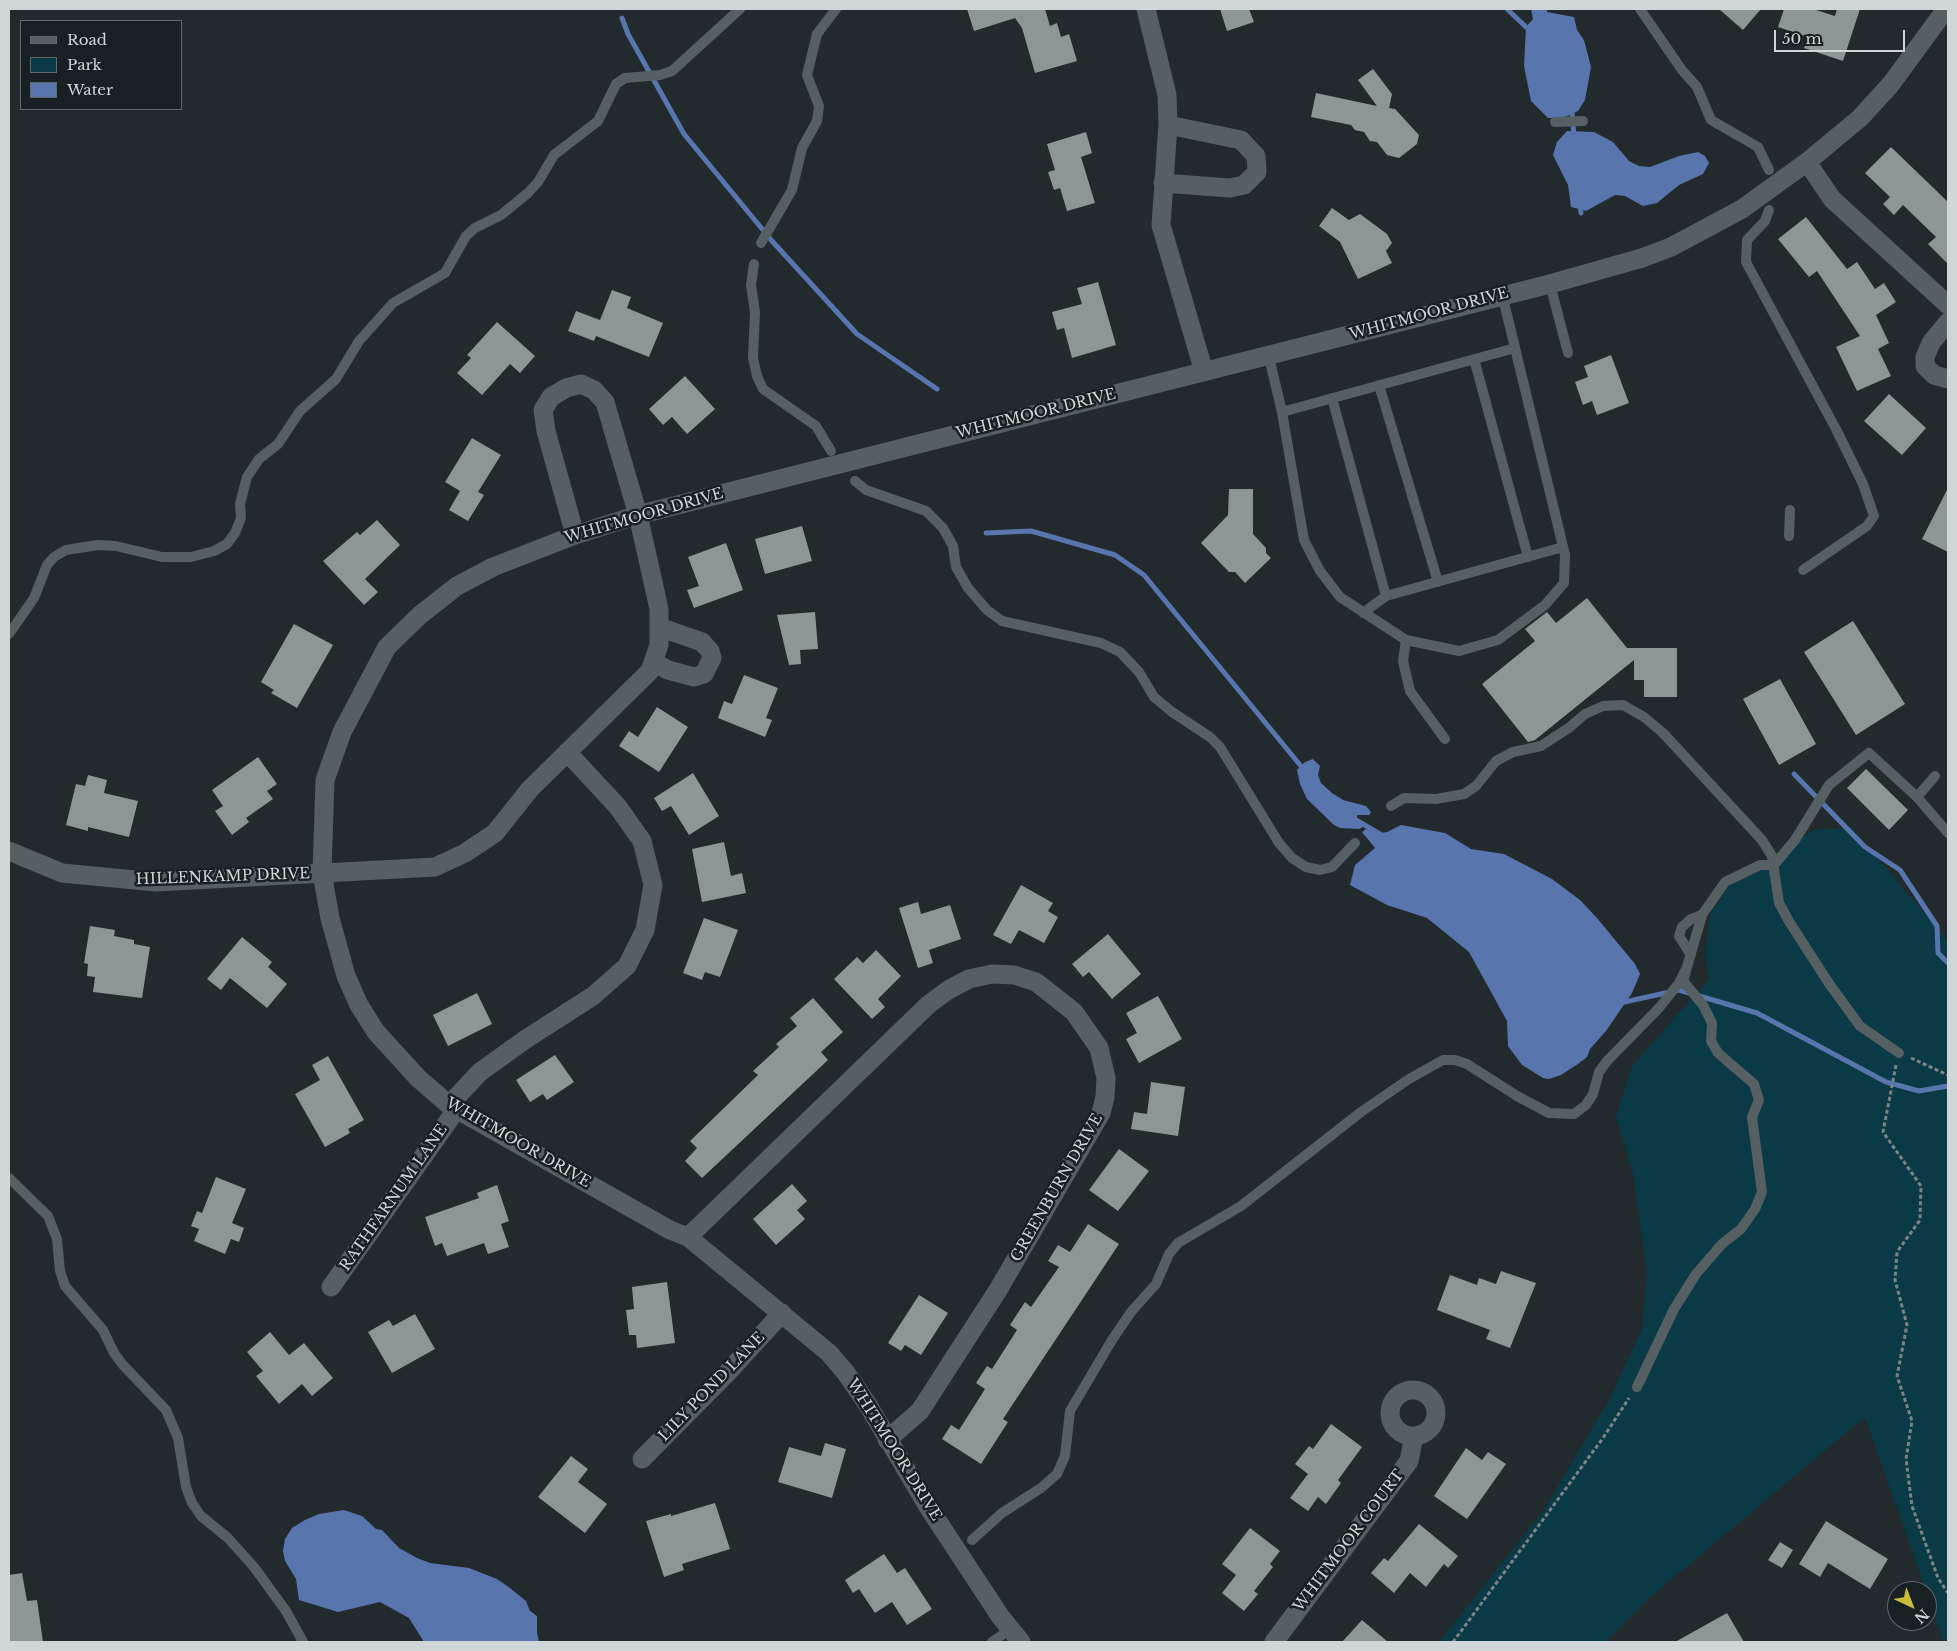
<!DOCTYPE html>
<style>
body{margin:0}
#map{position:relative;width:1957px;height:1651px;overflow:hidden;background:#222a2d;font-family:"Libre Baskerville",serif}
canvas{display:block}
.frame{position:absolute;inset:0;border:10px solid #d0d5d7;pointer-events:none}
.legend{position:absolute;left:20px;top:20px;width:162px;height:90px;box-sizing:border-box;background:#182023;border:1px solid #62686b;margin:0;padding:6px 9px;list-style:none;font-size:15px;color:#d0d5d7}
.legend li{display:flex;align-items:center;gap:10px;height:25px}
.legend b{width:25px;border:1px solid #62686b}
.north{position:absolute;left:1887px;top:1581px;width:50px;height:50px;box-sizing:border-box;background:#182023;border:1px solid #62686b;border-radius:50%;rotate:137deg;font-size:14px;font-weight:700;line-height:20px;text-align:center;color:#d0d5d7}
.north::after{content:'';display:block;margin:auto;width:18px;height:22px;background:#c9bb3b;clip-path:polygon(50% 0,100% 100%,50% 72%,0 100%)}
.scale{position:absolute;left:1774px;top:30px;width:131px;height:22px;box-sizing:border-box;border:2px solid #d0d5d7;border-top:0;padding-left:6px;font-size:15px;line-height:18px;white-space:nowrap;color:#d0d5d7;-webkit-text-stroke:4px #182023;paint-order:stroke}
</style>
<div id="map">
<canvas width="1957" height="1651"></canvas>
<div class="frame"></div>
<ul class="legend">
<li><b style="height:6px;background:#565f62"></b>Road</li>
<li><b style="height:14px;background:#0a3a45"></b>Park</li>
<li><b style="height:14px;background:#5875ad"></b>Water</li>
</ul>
<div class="north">N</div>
<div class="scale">50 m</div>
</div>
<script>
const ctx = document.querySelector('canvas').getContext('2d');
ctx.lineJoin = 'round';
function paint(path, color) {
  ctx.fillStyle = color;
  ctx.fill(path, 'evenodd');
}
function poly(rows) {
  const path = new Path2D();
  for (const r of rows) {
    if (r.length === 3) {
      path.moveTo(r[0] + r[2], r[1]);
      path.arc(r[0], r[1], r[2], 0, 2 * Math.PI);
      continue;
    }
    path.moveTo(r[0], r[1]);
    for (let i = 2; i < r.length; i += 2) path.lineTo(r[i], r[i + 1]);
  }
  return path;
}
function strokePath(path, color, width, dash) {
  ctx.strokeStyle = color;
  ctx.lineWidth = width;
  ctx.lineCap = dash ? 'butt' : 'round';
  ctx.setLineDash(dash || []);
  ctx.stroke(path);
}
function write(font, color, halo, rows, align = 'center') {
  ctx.font = font + ' "Libre Baskerville",serif';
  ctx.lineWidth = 5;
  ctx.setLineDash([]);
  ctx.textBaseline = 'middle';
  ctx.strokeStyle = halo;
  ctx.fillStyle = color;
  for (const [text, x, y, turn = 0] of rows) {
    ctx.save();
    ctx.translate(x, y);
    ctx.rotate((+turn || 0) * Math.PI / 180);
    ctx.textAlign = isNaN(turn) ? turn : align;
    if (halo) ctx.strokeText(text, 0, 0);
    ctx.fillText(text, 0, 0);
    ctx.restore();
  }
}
const green = poly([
 [1852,828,1948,941,1948,1642,1944,1642,1865,1417,1648,1599,1605,1642,1439,1642,1544,1510,1610,1398,1642,1329,1647,1272,1633,1173,1616,1117,1632,1066,1709,979,1705,956,1710,915,1728,886,1749,874,1813,830]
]);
const water = poly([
 [1531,9,1547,9,1547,12,1574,17,1577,30,1584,40,1591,67,1585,100,1578,111,1563,118,1548,118,1531,101,1524,66,1526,27,1533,19],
 [1567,131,1594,132,1613,142,1629,161,1639,166,1650,167,1679,156,1698,152,1705,156,1709,163,1703,174,1679,185,1657,203,1643,206,1625,196,1615,195,1586,211,1571,207,1568,185,1553,155,1557,142],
 [1313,759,1320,766,1318,775,1321,783,1332,793,1343,800,1366,806,1371,812,1369,815,1357,815,1357,818,1363,826,1360,829,1340,828,1334,825,1307,799,1300,784,1297,770,1305,762],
 [1401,825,1445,833,1471,849,1504,854,1552,879,1580,900,1597,918,1635,964,1640,974,1632,993,1606,1031,1590,1049,1587,1057,1578,1064,1561,1075,1549,1079,1543,1078,1522,1065,1508,1046,1507,1021,1469,952,1427,918,1387,905,1350,885,1355,865,1375,848,1362,832,1366,829,1376,834,1387,832],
 [344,1510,362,1516,376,1529,382,1530,399,1548,417,1558,430,1563,469,1568,497,1579,510,1588,526,1601,530,1611,537,1616,537,1632,539,1642,424,1642,409,1618,380,1602,338,1612,299,1600,296,1579,285,1561,283,1551,285,1539,292,1528,305,1520,319,1514]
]);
const stream = poly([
 [1507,9,1526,27],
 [622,18,628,34,684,134,772,241,857,334,937,389],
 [1572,113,1574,137],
 [1580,203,1581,213],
 [986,533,1031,531,1115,555,1144,575,1305,771],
 [1794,774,1865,847,1900,870,1937,926,1938,953,1948,963],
 [1356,820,1385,837],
 [1620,1003,1679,990,1757,1013,1886,1082,1919,1091,1948,1086]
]);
const building = poly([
 [967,9,1045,9,1050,26,1057,23,1061,37,1069,34,1077,61,1035,73,1022,28,1015,18,974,31],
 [1220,9,1249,9,1254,22,1227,31],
 [1719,9,1761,9,1743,30],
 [1784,9,1813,9,1835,16,1837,9,1860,9,1843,61,1804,48,1808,37,1778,27],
 [1373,69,1392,94,1389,108,1395,109,1419,135,1417,144,1399,158,1387,155,1377,142,1370,141,1364,132,1355,130,1351,125,1311,117,1316,93,1377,106,1358,80],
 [1086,132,1092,153,1081,157,1095,203,1067,211,1060,188,1054,190,1048,172,1055,170,1047,144],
 [1891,147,1948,202,1948,264,1928,244,1936,237,1903,205,1894,215,1883,204,1890,197,1865,173],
 [1332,208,1349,220,1360,214,1387,234,1392,243,1386,251,1392,263,1358,279,1340,242,1319,226],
 [1806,217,1847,269,1857,262,1875,289,1884,283,1896,302,1876,315,1889,343,1878,349,1891,376,1857,391,1836,347,1860,336,1817,271,1809,277,1778,239],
 [1098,282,1116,345,1072,358,1064,328,1057,330,1052,312,1082,304,1077,288],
 [612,290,631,297,627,308,663,323,649,357,596,336,594,341,568,331,576,311,600,320],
 [497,322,535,356,520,373,510,364,482,395,457,373,471,358,467,355],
 [1611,355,1629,403,1597,415,1592,401,1583,405,1575,382,1588,377,1584,366],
 [685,376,715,409,687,434,672,417,663,425,649,409],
 [1889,394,1926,428,1902,455,1864,421],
 [472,438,501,455,478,492,484,495,468,521,449,510,460,491,445,482],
 [1948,488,1948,552,1922,539],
 [1229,489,1253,489,1253,534,1266,548,1266,553,1271,558,1245,583,1235,572,1229,572,1201,543,1228,515],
 [377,520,400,545,365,579,378,592,364,605,323,561,357,532,360,535],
 [802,526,812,561,765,574,755,539],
 [726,543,743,590,694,608,687,590,699,586,688,557],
 [1587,598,1627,648,1677,648,1677,697,1644,697,1644,680,1634,680,1634,660,1535,740,1528,742,1482,684,1535,641,1525,629,1547,612,1556,623],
 [815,612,818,649,800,650,801,664,789,665,777,615],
 [1853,621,1905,704,1856,735,1804,652],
 [294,624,333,645,297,708,271,693,274,690,261,682],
 [744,675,778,688,766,718,772,720,765,737,718,718,724,701,732,704],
 [1780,679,1816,744,1779,765,1743,699],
 [657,707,688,727,659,772,619,746,629,731,638,737],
 [258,757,277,784,267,791,273,799,246,818,249,822,232,835,215,811,223,806,212,790],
 [1866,769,1908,810,1889,830,1847,788],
 [693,773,719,816,689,835,671,806,662,811,654,798],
 [88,775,107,780,104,793,138,801,129,837,88,827,88,831,66,825,76,784,85,786],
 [724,842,731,876,742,873,746,893,702,902,692,849],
 [1021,885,1053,903,1048,911,1058,917,1044,943,1019,930,1011,944,993,935],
 [918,902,921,914,950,905,961,939,929,950,933,963,918,968,899,908],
 [704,918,738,930,720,977,705,972,702,980,683,973],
 [90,926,115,930,114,936,134,940,134,944,150,947,142,998,93,992,95,977,87,976,88,964,84,963],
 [1108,934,1141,974,1112,999,1089,972,1083,977,1072,964],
 [242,937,272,962,268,967,287,984,267,1008,230,978,221,990,207,979],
 [876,950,901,976,878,999,885,1007,872,1019,834,979,857,957,863,963],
 [477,993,492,1024,448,1046,433,1015],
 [1158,996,1182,1039,1139,1063,1126,1039,1137,1033,1126,1013],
 [813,998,843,1032,821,1052,828,1060,702,1178,685,1161,697,1148,690,1141,758,1075,753,1071,779,1047,776,1044,797,1026,790,1018],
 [555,1055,574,1082,547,1100,543,1094,530,1102,516,1080],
 [328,1056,364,1120,348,1129,350,1133,325,1147,295,1094,320,1080,312,1065],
 [1151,1082,1185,1087,1178,1136,1131,1129,1134,1112,1147,1114],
 [1119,1149,1149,1171,1118,1211,1089,1190],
 [216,1177,246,1189,232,1223,244,1228,239,1242,231,1239,225,1254,194,1241,199,1229,191,1226,197,1211,202,1213],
 [792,1184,807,1201,797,1210,805,1219,776,1245,753,1219],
 [497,1185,509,1221,501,1224,509,1247,488,1254,484,1243,447,1256,442,1243,435,1246,425,1217,479,1198,477,1193],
 [1088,1224,1119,1244,1003,1419,1008,1422,981,1464,942,1439,951,1425,959,1430,985,1389,976,1383,987,1366,992,1369,1017,1330,1010,1325,1025,1302,1031,1307,1059,1267,1048,1261,1058,1245,1070,1252],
 [1501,1271,1536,1283,1510,1348,1486,1339,1490,1330,1437,1310,1450,1275,1477,1285,1479,1278,1496,1284],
 [667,1282,675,1343,637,1348,636,1335,629,1335,626,1310,634,1309,632,1287],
 [919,1295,948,1313,921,1355,905,1345,901,1351,888,1343],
 [415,1314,435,1349,392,1373,368,1332,389,1320,393,1326],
 [270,1332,289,1355,304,1343,333,1378,312,1396,302,1384,279,1404,256,1376,263,1371,247,1352],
 [1331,1424,1362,1447,1338,1480,1341,1483,1326,1504,1318,1497,1308,1511,1290,1498,1308,1474,1295,1464,1309,1446,1313,1449],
 [825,1443,846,1449,832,1498,778,1482,789,1447,821,1456],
 [1466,1448,1482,1460,1488,1452,1506,1464,1467,1519,1434,1496],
 [571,1456,588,1469,578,1482,607,1504,585,1533,538,1497],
 [715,1503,730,1549,682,1564,684,1570,664,1577,646,1521,671,1514,671,1516],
 [1826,1521,1888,1559,1870,1589,1828,1563,1820,1577,1799,1564],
 [1419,1524,1458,1556,1448,1568,1444,1564,1426,1587,1410,1573,1394,1593,1371,1573,1384,1558,1388,1561],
 [1250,1528,1280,1551,1270,1564,1273,1567,1254,1591,1258,1594,1244,1611,1222,1593,1236,1575,1222,1564],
 [1780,1542,1793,1550,1782,1568,1768,1560],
 [884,1554,897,1573,905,1568,932,1609,907,1625,892,1602,875,1613,859,1589,853,1593,845,1580],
 [22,1573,27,1601,37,1600,43,1642,9,1642,9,1575],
 [1727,1613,1744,1642,1675,1642],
 [1362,1620,1388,1642,1342,1642]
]);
const path = poly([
 [1911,1058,1948,1075],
 [1896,1065,1883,1132,1921,1186,1920,1220,1897,1252,1895,1280,1907,1325,1897,1376,1912,1421,1906,1459,1912,1506,1938,1578,1948,1593],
 [1453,1642,1603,1438,1629,1398]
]);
const service = poly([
 [1640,9,1682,70,1697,87,1711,120,1758,147,1769,170],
 [1555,122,1583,121],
 [1769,210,1765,221,1747,240,1746,262,1837,431,1863,484,1874,516,1867,526,1803,570],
 [761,243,792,190,802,148,817,121,819,106,807,75,817,34,836,9],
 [754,264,751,285,755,312,753,358,757,376,763,389,816,426,831,451],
 [1550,284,1568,353],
 [1269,357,1282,412,1304,540,1320,571,1340,597,1406,640,1459,651,1498,640,1545,605,1564,583,1565,555,1502,294],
 [1474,359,1528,557],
 [1379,385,1438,582],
 [1332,398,1386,596],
 [1282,412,1515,348],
 [855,481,866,490,926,511,943,528,953,546,956,567,968,588,987,610,1002,621,1101,643,1120,652,1139,672,1154,697,1172,712,1210,737,1220,747,1279,843,1292,858,1306,867,1320,870,1332,867,1355,843],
 [1789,536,1790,510],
 [1363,613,1386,596,1563,547],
 [9,634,34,598,47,565,54,557,66,550,98,545,116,546,162,557,191,557,214,551,227,544,235,533,241,518,240,504,247,477,259,459,278,444,300,411,336,379,359,341,393,303,445,273,466,236,475,228,501,215,528,193,538,182,554,155,598,121,616,84,625,78,660,75,672,71,740,9],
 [1406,640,1403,661,1410,691,1445,739],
 [1917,797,1935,776],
 [1391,806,1404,798,1436,799,1464,794,1476,786,1496,761,1513,752,1541,746,1570,727,1585,714,1603,706,1623,705,1644,717,1663,733,1762,840,1772,856,1779,903,1790,923,1830,985,1860,1026,1899,1053],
 [1691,955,1679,936,1682,927,1691,919,1702,915],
 [9,1178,48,1216,57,1239,60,1271,65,1286,103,1330,114,1353,123,1365,166,1410,178,1438,186,1487,192,1503,201,1516,228,1538,254,1567,286,1611,303,1642],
 [1637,1387,1674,1309,1696,1274,1722,1244,1741,1229,1755,1209,1762,1192,1752,1117,1759,1100,1754,1084,1718,1053,1711,1041,1712,1023,1703,1005,1683,981,1702,915,1725,882,1760,865,1774,865,1795,840,1829,785,1869,753,1917,797,1948,833],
 [972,1540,1002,1513,1041,1488,1057,1474,1065,1456,1070,1411,1112,1340,1131,1312,1156,1284,1169,1254,1178,1243,1241,1206,1361,1112,1409,1079,1443,1060,1455,1060,1467,1064,1517,1096,1549,1113,1574,1114,1586,1105,1593,1094,1599,1072,1607,1061,1659,1008,1679,983,1685,971],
 [992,1642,1002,1635]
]);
const minor = poly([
 [1146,9,1167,95,1168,125,1161,225,1204,372],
 [1807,162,1832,199,1948,305],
 [1163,183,1230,188,1244,185,1257,172,1256,156,1241,140,1168,125],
 [1948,322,1931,343,1925,357,1925,366,1934,375,1948,379],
 [653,662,668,670,694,677,704,674,712,658,710,651,702,642,659,627],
 [9,851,62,873,156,882,435,867,465,853,495,833,530,789,650,671,659,645,659,609,638,515,605,402,594,390,581,384,566,388,551,397,543,410,546,431,575,535],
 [449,1105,480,1072,526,1039,593,996,627,966,645,930,653,885,642,841,618,807,567,752],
 [688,1237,928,1005,948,990,969,979,992,974,1014,975,1036,982,1074,1012,1099,1048,1106,1078,1105,1097,1101,1113,998,1290,920,1411,887,1440],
 [331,1287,456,1110],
 [1413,1413,23],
 [642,1459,729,1371,782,1313],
 [1021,1642,1000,1616,927,1505,868,1405,846,1373,829,1353,688,1237,670,1230,449,1105,418,1078,376,1032,359,1005,346,976,330,918,322,873,325,780,342,732,387,647,420,615,457,586,493,567,575,535,638,515,1550,284,1642,258,1671,247,1742,209,1807,162,1860,118,1891,84,1946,9],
 [1274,1642,1409,1461,1414,1436]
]);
const streetNames = [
 ["WHITMOOR DRIVE",1429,314,-15],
 ["WHITMOOR DRIVE",1036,414,-14],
 ["WHITMOOR DRIVE",644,516,-16],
 ["HILLENKAMP DRIVE",223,877,-2],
 ["WHITMOOR DRIVE",518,1143,30],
 ["GREENBURN DRIVE",1057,1188,-60],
 ["RATHFARNUM LANE",394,1198,-55],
 ["LILY POND LANE",712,1387,-46],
 ["WHITMOOR DRIVE",894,1450,58],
 ["WHITMOOR COURT",1349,1541,-53]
];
paint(green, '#0a3a45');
paint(water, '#5875ad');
strokePath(stream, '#5875ad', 5);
paint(building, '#8b9695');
strokePath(path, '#7d8386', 3, [4, 2.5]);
strokePath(service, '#565f62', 10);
strokePath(minor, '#565f62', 19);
write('15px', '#d0d5d7', '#182023', streetNames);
</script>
